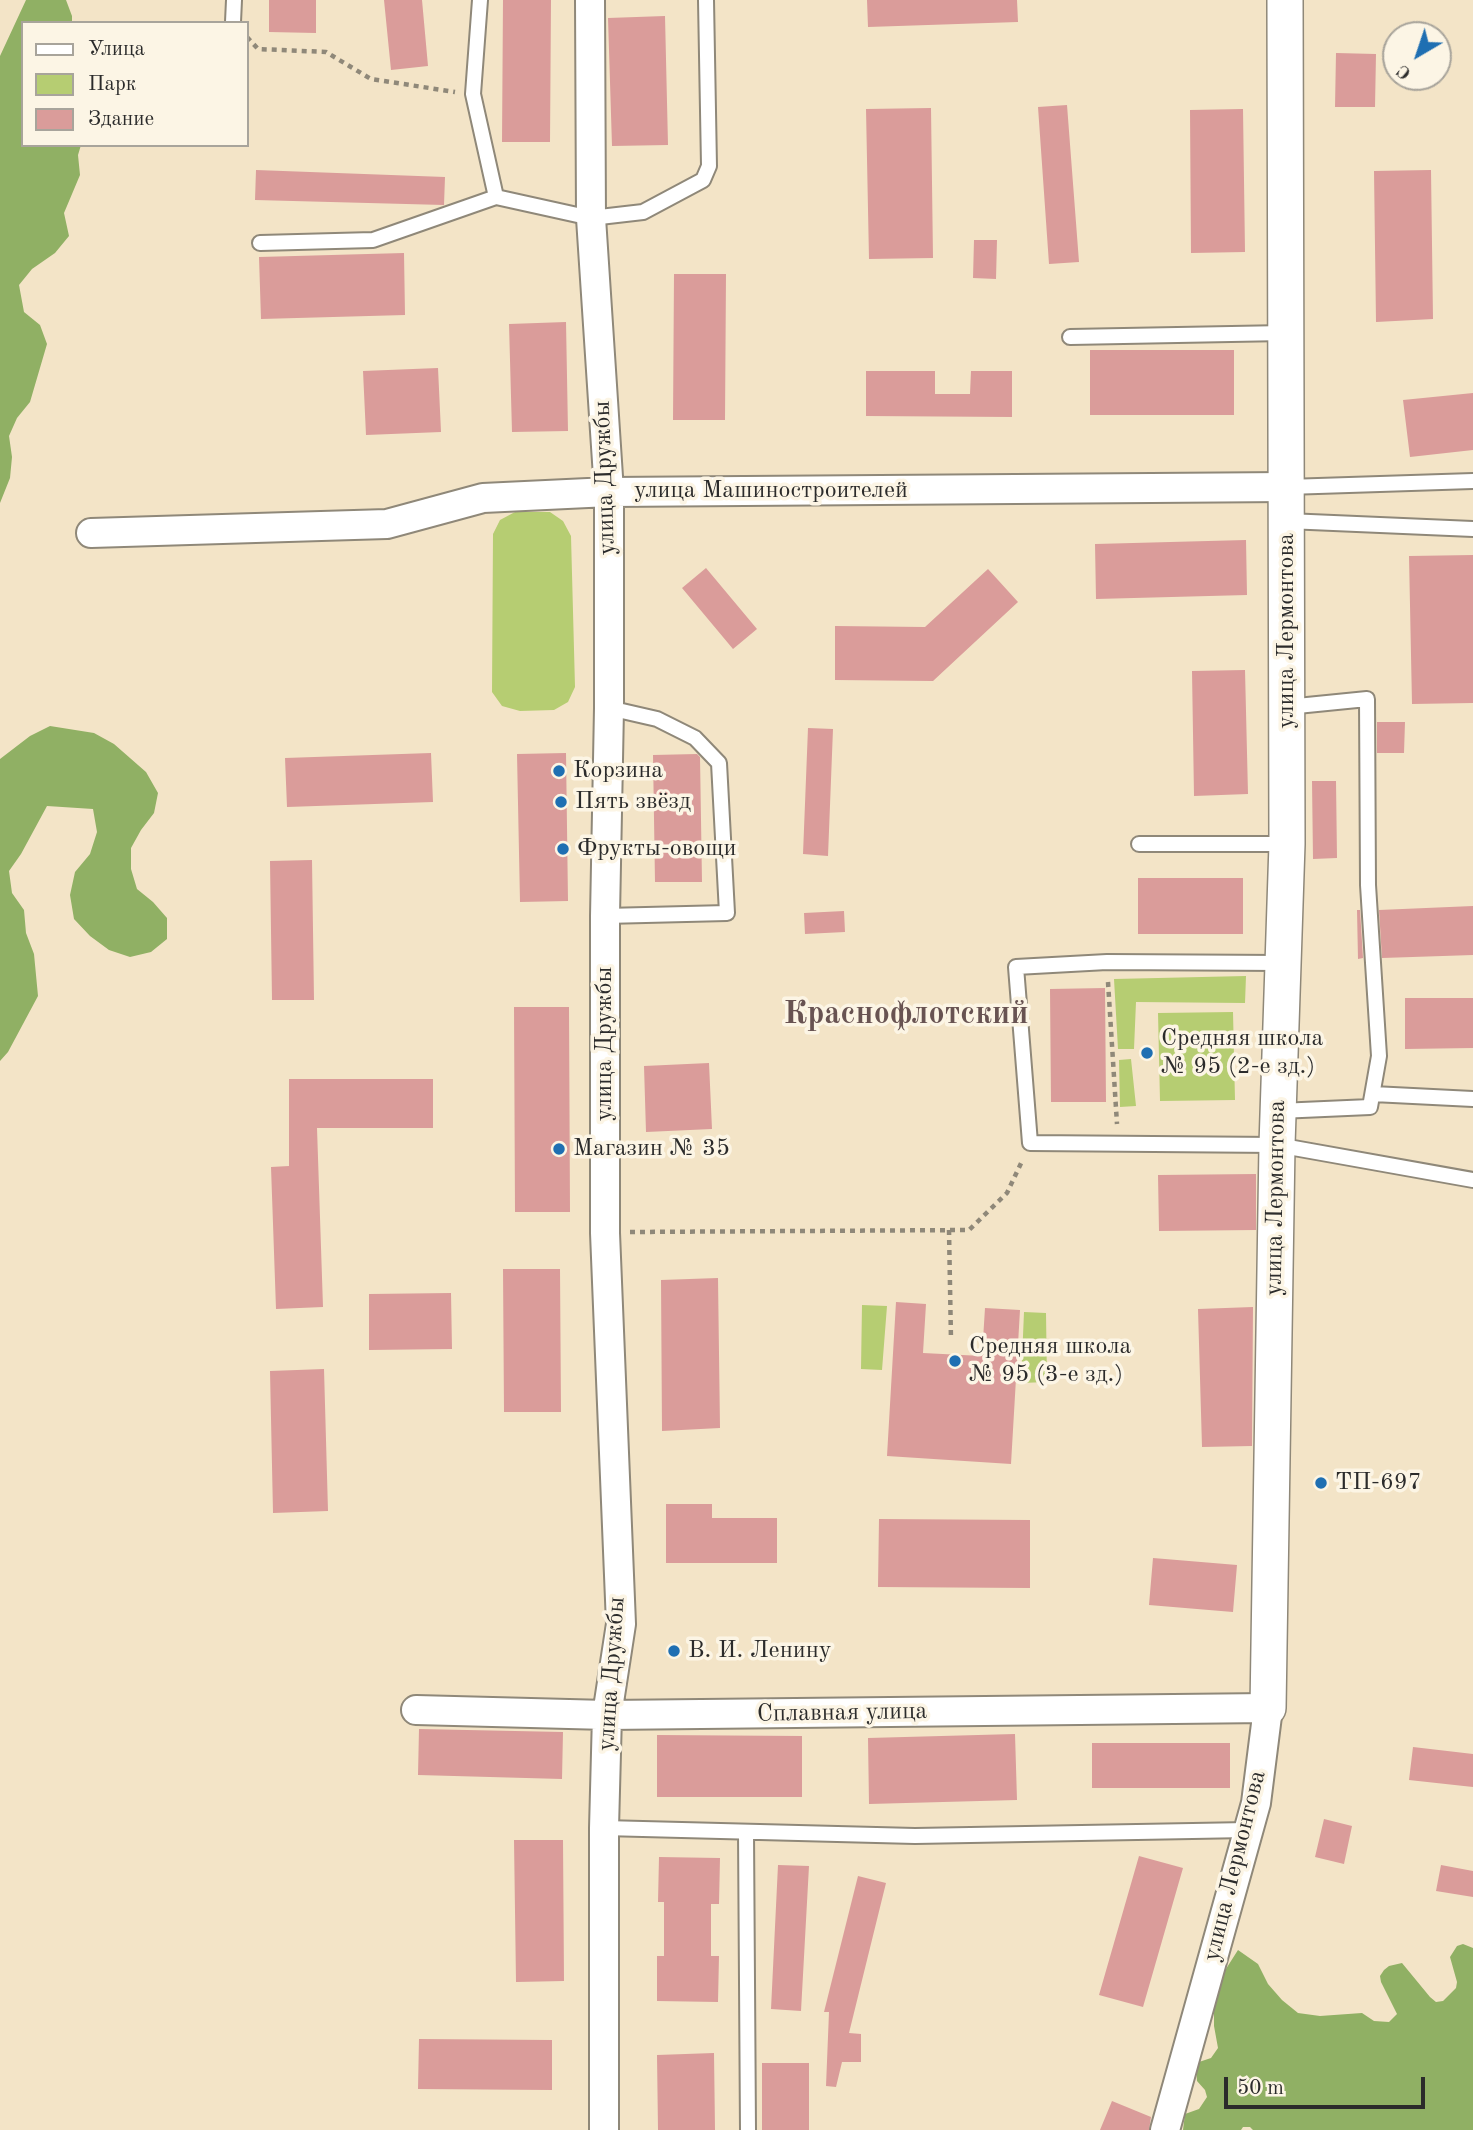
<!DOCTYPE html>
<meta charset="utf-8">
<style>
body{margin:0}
#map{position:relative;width:1473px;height:2130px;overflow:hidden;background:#f3e4c7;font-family:"Old Standard TT",serif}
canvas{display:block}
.legend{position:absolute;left:21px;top:21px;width:228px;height:126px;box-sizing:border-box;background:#fcf5e5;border:2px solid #a8a49b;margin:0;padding:9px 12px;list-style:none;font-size:21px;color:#2b2b2b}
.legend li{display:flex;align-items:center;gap:14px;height:35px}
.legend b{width:35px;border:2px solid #a8a49b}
.north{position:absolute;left:1382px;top:21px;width:70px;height:70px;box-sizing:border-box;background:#fcf5e5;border:2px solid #a8a49b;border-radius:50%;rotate:219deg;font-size:19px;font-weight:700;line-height:28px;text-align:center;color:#2b2b2b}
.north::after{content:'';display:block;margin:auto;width:24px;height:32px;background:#1f6fb2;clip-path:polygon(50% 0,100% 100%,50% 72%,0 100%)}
.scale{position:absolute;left:1224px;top:2077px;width:201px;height:32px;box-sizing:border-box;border:4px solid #2b2b2b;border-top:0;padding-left:9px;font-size:21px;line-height:24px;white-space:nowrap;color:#2b2b2b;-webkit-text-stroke:5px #fcf5e5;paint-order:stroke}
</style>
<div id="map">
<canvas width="1473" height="2130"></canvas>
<ul class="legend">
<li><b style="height:9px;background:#fff"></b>Улица</li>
<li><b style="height:19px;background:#b6cd72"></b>Парк</li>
<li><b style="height:19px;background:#da9c9a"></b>Здание</li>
</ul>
<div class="north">С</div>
<div class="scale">50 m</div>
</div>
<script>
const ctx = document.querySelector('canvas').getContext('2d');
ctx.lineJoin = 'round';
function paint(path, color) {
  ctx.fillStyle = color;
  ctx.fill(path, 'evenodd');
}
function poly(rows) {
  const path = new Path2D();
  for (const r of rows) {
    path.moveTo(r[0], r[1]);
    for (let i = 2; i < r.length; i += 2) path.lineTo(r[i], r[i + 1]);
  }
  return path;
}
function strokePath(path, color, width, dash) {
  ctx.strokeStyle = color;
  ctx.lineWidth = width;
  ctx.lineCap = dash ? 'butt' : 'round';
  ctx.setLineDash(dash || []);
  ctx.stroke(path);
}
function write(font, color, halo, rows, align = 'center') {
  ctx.font = font + ' "Old Standard TT",serif';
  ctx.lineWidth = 7;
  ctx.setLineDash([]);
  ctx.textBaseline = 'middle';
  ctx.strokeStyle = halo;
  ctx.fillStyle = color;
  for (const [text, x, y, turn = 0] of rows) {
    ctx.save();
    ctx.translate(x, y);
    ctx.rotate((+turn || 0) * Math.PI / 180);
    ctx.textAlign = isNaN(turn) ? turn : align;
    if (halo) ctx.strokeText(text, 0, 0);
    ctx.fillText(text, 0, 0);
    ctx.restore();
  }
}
const green = poly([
 [515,512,550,512,563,521,571,536,575,687,568,702,554,710,520,711,502,706,492,692,493,534,500,520],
 [1246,976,1245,1003,1136,1002,1134,1049,1118,1049,1114,979],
 [1233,1012,1235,1100,1160,1101,1158,1013],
 [1131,1059,1136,1106,1120,1107,1119,1060],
 [862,1305,887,1306,882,1370,861,1369],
 [1024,1312,1046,1313,1047,1382,1021,1383]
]);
const forest = poly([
 [26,0,66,0,72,16,72,23,23,23,23,145,81,145,78,155,80,175,64,213,69,236,55,253,32,269,19,285,24,312,40,325,47,344,30,402,17,418,9,436,12,457,10,478,0,503,0,56],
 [50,726,94,733,114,744,146,772,158,793,154,813,141,830,131,848,131,869,137,889,153,902,167,918,167,939,151,952,130,957,109,950,90,936,74,919,70,895,75,872,90,854,97,832,93,809,47,806,21,854,9,871,12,893,24,910,26,933,34,954,38,996,8,1052,0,1061,0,759,30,736],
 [1463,1944,1473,1948,1473,2130,1253,2130,1250,2127,1243,2127,1241,2130,1183,2130,1185,2114,1199,2109,1207,2097,1205,2090,1197,2081,1196,2069,1199,2062,1211,2058,1218,2048,1214,2026,1214,2007,1224,1972,1238,1950,1258,1964,1268,1984,1282,2000,1298,2013,1320,2016,1362,2013,1374,2021,1389,2022,1397,2014,1381,1982,1380,1976,1384,1970,1389,1966,1402,1963,1430,1997,1436,2002,1443,2001,1456,1988,1457,1982,1450,1957,1457,1946]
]);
const building = poly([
 [269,0,316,0,316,33,269,32],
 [384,0,422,0,428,66,391,70],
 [503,0,551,0,550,142,502,142],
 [867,0,1017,0,1018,22,868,27],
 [665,16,668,145,612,146,608,18],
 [1336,53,1376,54,1375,107,1335,107],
 [1067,105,1079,262,1049,264,1038,107],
 [931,108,933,258,869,259,866,109],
 [1243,109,1245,252,1191,253,1190,110],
 [256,170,445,177,444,205,255,200],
 [1431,170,1433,319,1376,322,1374,171],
 [974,240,997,240,996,279,973,278],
 [404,253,405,315,261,319,259,257],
 [674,274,726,274,725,420,673,420],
 [566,322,568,431,512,432,509,324],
 [1090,350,1234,350,1234,415,1090,415],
 [438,368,441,432,366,435,363,371],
 [866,371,935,371,935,394,970,394,971,371,1012,371,1012,417,866,416],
 [1473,393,1473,450,1410,457,1403,400],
 [1246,540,1247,595,1096,599,1095,544],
 [1473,555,1473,703,1412,704,1409,556],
 [706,568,757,629,733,649,682,588],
 [988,569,1018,602,933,681,835,680,835,626,925,627],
 [1245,670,1248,794,1194,796,1192,671],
 [1377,722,1405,722,1404,753,1377,753],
 [808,728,833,729,828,856,803,854],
 [431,753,433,802,287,807,285,758],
 [566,753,568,901,520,902,517,754],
 [697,754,700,757,702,882,655,882,653,755],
 [1312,781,1336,781,1337,858,1313,859],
 [312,860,314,1000,272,1000,270,861],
 [1138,878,1243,878,1243,934,1138,934],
 [1473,906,1473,955,1382,958,1379,910],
 [1357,910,1360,910,1363,958,1358,959],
 [844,911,845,932,805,934,804,913],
 [1105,988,1106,1102,1051,1102,1050,989],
 [1405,998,1473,998,1473,1048,1405,1049],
 [514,1007,569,1007,570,1212,515,1212],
 [709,1063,712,1129,646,1132,644,1066],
 [289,1079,433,1079,433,1128,317,1128,323,1307,276,1309,271,1167,289,1166],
 [1256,1174,1256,1230,1159,1231,1158,1175],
 [503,1269,560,1269,561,1412,504,1412],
 [718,1278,720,1428,662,1431,661,1280],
 [451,1293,452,1349,369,1350,369,1294],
 [896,1302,926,1304,923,1353,982,1356,985,1308,1020,1310,1011,1464,887,1456],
 [1253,1307,1252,1446,1202,1447,1198,1309],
 [324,1369,328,1511,273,1513,270,1371],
 [666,1504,712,1504,712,1518,777,1518,777,1563,666,1563],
 [879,1519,1030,1520,1030,1588,878,1587],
 [1153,1558,1237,1565,1233,1612,1149,1605],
 [419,1729,563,1732,562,1779,418,1775],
 [1015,1734,1017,1800,869,1804,868,1738],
 [657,1735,802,1736,802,1797,657,1797],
 [1092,1743,1230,1743,1230,1788,1092,1788],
 [1413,1747,1473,1754,1473,1787,1409,1780],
 [1324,1819,1352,1826,1344,1864,1315,1857],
 [514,1840,563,1840,564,1981,516,1982],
 [1139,1856,1183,1868,1143,2007,1099,1995],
 [659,1857,720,1858,719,1904,711,1904,711,1956,719,1956,718,2002,657,2001,657,1956,664,1956,664,1902,658,1902],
 [778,1865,809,1866,801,2011,771,2009],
 [1441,1865,1473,1871,1473,1897,1436,1891],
 [858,1876,886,1883,849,2033,861,2034,861,2062,842,2062,836,2087,826,2086,829,2012,824,2012],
 [419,2039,552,2040,552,2090,418,2089],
 [714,2053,715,2130,658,2130,657,2055],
 [762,2063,809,2063,809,2130,762,2130],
 [1112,2101,1151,2117,1149,2130,1100,2130]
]);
const path = poly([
 [247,37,258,49,326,52,371,79,455,92],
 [1108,982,1117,1124],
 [949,1230,951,1340],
 [630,1232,969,1230,1007,1193,1023,1159]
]);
const service = poly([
 [480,0,473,94,496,197],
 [233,22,234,0],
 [260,243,373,240,496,197,591,218,643,212,703,180,709,166,706,0],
 [1070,337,1285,333],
 [1287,487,1473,481],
 [1287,521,1473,529],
 [1139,844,1287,844],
 [605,916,727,913,719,763,695,738,657,719,609,708],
 [1282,963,1107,962,1016,967,1030,1143,1277,1145,1473,1180],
 [1373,1094,1473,1099],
 [1279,1111,1370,1107,1379,1056,1368,885,1367,699,1287,707],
 [604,1828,915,1836,1248,1830],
 [746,1832,748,2130]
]);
const minor = poly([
 [590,0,591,218,609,492,609,708,605,916,605,1233,621,1624,607,1715,604,1828,604,2130],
 [91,533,387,524,483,498,609,492,1287,487],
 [416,1710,607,1715,1268,1708,1256,1803,1165,2130]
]);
const tertiary = poly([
 [1268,1708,1277,1145,1287,844,1285,0]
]);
const markers = [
 [559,771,7,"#1f6fb2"],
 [561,802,7,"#1f6fb2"],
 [563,849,7,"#1f6fb2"],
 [1147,1053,7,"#1f6fb2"],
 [559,1149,7,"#1f6fb2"],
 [955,1361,7,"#1f6fb2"],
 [1321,1483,7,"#1f6fb2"],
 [674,1651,7,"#1f6fb2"]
];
const streetNames = [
 ["улица Дружбы",605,478,-92],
 ["улица Машиностроителей",771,491],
 ["улица Лермонтова",1287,631,-90],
 ["улица Дружбы",605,1044,-90],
 ["улица Лермонтова",1276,1198,-89],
 ["улица Дружбы",612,1674,-86],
 ["Сплавная улица",842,1713,-1],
 ["улица Лермонтова",1235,1866,-76]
];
const poiNames = [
 ["Корзина",573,771],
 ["Пять звёзд",575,802],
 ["Фрукты-овощи",577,849],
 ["Средняя школа",1161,1039],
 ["№ 95 (2-е зд.)",1161,1067],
 ["Магазин № 35",573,1149],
 ["Средняя школа",969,1347],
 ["№ 95 (3-е зд.)",969,1375],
 ["ТП-697",1335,1483],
 ["В. И. Ленину",688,1651]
];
const districtNames = [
 ["Краснофлотский",906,1015]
];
paint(green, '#b6cd72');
paint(forest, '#90b064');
paint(building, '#da9c9a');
strokePath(service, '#8f8879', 18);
strokePath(minor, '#8f8879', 32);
strokePath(tertiary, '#8f8879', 38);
strokePath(path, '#8f8879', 4.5, [5, 5]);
strokePath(service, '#fff', 14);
strokePath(minor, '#fff', 28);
strokePath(tertiary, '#fff', 35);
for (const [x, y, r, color] of markers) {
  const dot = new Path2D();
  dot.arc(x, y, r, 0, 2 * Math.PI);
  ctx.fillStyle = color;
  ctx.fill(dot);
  strokePath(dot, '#fcf5e5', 2.5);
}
write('24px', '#2b2b2b', '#fcf5e5', streetNames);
write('24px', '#2b2b2b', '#fcf5e5', poiNames, 'left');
write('bold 32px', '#685352', '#fcf5e5', districtNames);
</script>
